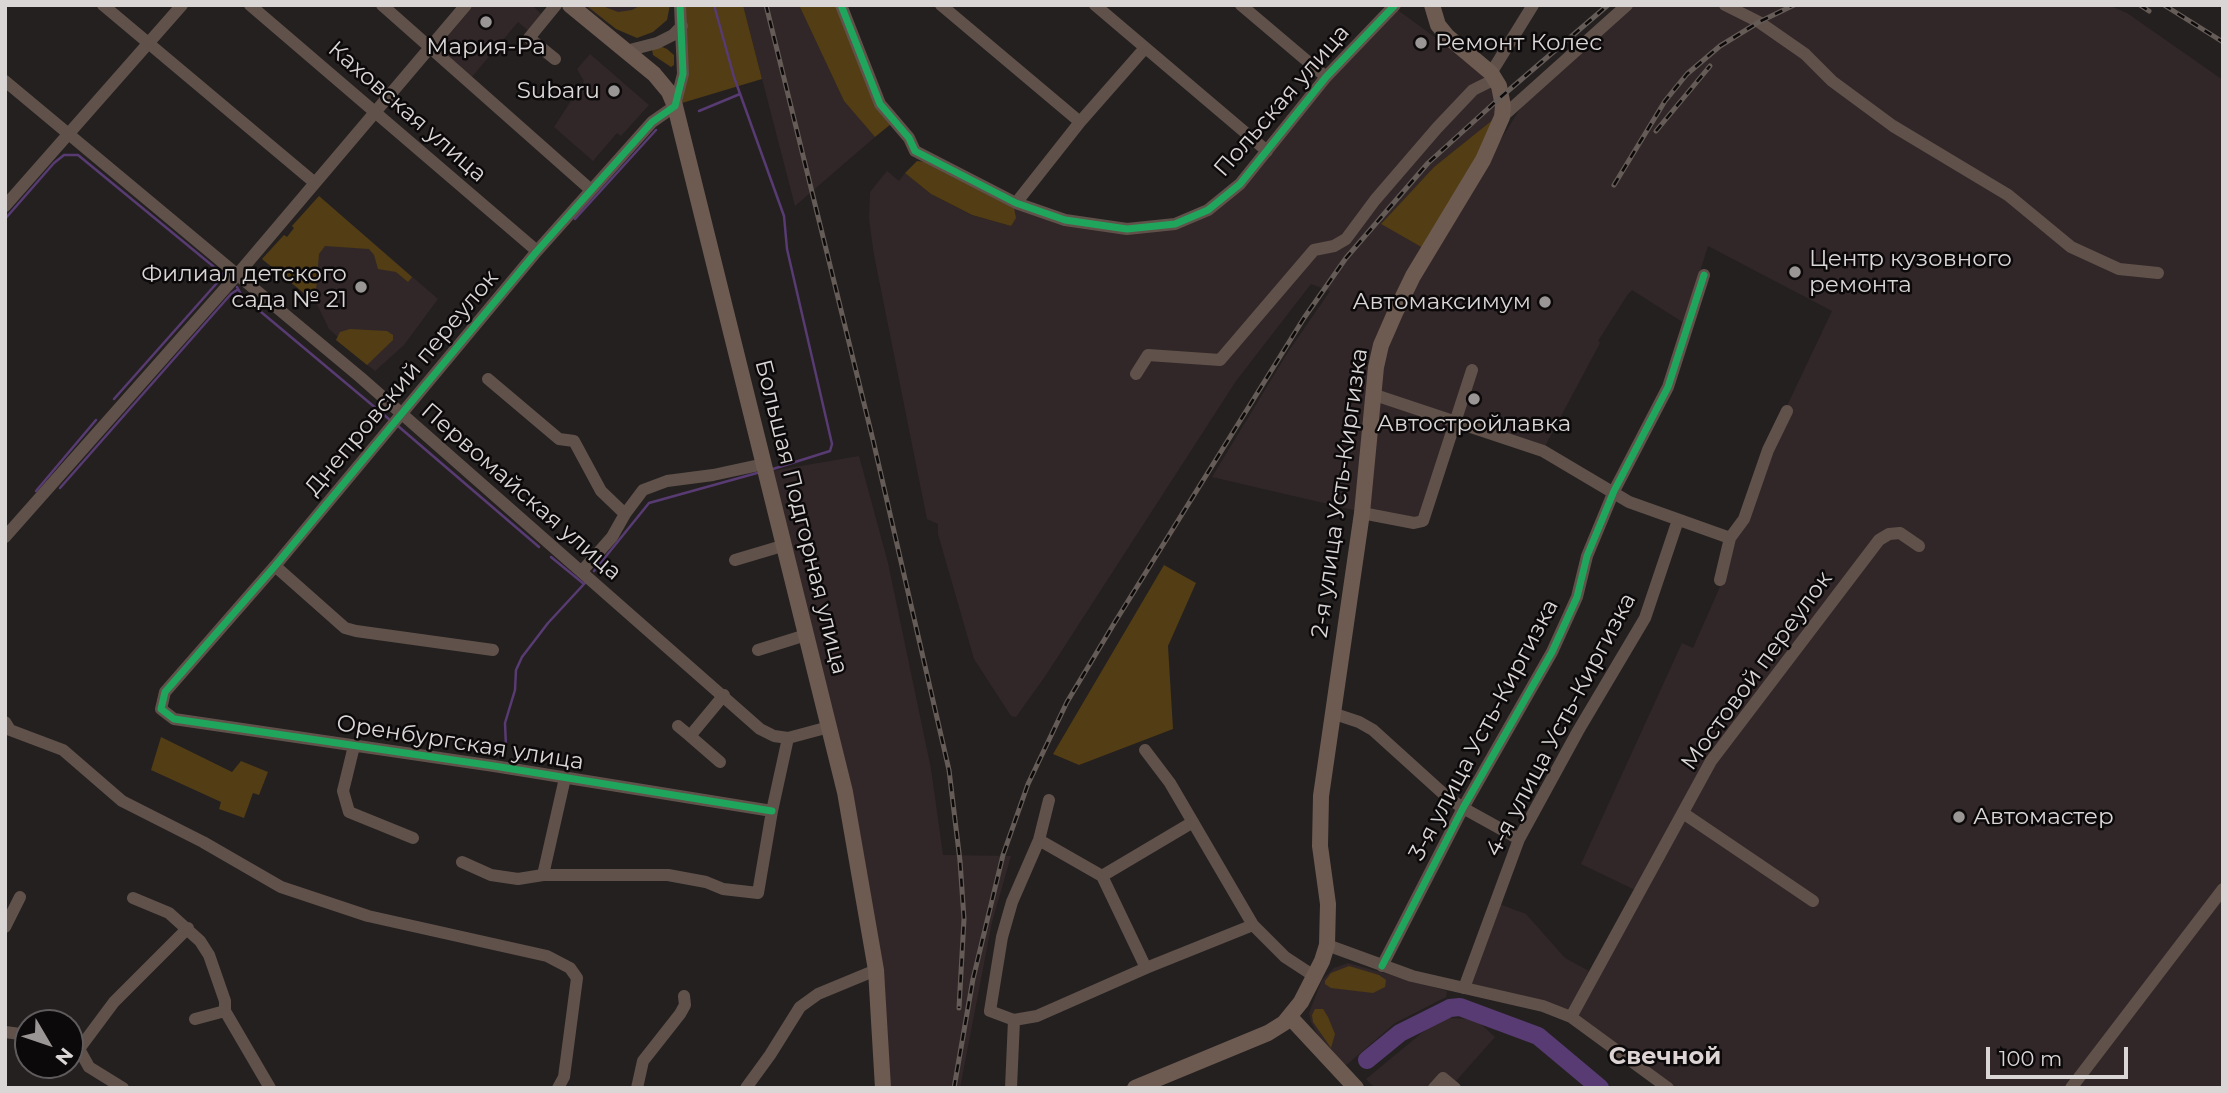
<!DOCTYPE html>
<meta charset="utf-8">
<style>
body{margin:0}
#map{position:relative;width:2228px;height:1093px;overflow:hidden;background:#242020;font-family:Montserrat,sans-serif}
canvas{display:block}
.frame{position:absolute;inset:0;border:7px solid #dbd6d6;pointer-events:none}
.north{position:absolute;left:14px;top:1009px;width:70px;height:70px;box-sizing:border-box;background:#0c090a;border:2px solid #5f5b5c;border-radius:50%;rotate:129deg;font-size:19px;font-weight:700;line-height:28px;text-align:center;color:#dbd6d6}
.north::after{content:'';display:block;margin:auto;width:24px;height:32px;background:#9b9696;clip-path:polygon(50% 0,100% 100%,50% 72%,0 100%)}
.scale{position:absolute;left:1986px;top:1047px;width:142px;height:32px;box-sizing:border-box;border:4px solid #dbd6d6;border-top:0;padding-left:9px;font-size:21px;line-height:24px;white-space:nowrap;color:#dbd6d6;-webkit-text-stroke:5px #0c090a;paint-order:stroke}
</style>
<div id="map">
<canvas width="2228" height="1093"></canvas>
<div class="frame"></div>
<div class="north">N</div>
<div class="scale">100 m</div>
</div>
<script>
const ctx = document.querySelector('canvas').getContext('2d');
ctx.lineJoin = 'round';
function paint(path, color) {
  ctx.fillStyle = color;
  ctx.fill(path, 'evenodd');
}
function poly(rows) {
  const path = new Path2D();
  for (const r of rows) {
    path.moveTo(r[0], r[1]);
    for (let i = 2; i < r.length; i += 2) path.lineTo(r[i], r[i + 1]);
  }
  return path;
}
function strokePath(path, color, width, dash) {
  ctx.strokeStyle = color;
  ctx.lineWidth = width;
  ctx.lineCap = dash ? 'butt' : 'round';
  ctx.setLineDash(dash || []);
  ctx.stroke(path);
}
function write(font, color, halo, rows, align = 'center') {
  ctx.font = font + ' Montserrat,sans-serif';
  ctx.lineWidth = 5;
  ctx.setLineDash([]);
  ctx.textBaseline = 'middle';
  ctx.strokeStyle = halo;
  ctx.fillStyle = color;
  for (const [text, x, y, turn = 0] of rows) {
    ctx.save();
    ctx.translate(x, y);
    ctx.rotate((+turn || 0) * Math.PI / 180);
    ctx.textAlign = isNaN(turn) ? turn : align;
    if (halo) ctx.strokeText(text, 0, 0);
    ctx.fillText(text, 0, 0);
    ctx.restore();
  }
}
const built = poly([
 [474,5,532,5,543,16,530,32,518,22,471,78,439,47],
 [584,5,649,5,609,24],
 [743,5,799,5,844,101,875,137,795,206],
 [1635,5,2108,5,2127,13,2223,80,2223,1088,1676,1088,1577,1015,1707,759,1635,890,1581,864,1682,643,1693,648,1723,580,1734,539,1786,408,1832,311,1708,246,1684,323,1632,290,1628,294,1598,341,1600,343,1544,448,1377,390,1379,365,1423,265,1523,104],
 [1395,8,1477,68,1493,90,1497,107,1495,118,1434,167,1381,224,1423,248,1380,335,1358,511,1212,477,1288,352,1330,291,1311,284,1236,381,1046,675,1016,717,1011,716,974,659,938,534,938,524,927,519,874,255,869,219,870,192,887,171,899,181,905,173,931,194,971,215,1011,226,1014,208,1127,234,1212,213],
 [590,54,649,105,621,136,617,133,593,161,554,127,584,81,577,69],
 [319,196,438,299,404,345,375,371,336,340,338,337,329,329,317,304,262,259,284,235,287,237,294,228,292,226],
 [1377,400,1450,423,1420,519,1368,511],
 [859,456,888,563,931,769,943,855,1011,856,992,922,960,1088,888,1088,881,972,772,471],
 [1499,904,1526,914,1565,958,1589,971,1568,1011,1470,984],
 [1348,963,1447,991,1446,997,1395,1023,1343,1068,1319,1037,1311,1022,1309,1013,1322,980,1334,968],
 [1440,1018,1475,1019,1495,1037,1456,1081,1444,1072,1426,1088,1375,1088,1366,1079]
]);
const green = poly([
 [586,5,600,5,618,12,632,10,641,5,670,5,667,20,653,32,637,38,616,29],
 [684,5,743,5,762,79,682,103,687,75],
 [799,5,835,5,891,124,875,137,844,101],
 [660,46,667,49,674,55,674,65,671,67,653,55,652,49],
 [1495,118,1479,155,1423,248,1381,224,1434,167],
 [917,161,927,162,1014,208,1016,218,1011,226,972,215,931,194,905,173],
 [319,196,412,277,408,282,396,272,378,269,374,255,369,249,325,246,319,254,316,291,310,298,262,259,284,235,287,237,294,228,292,226],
 [350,329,387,331,393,335,393,340,367,365,336,340,340,332],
 [1164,565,1196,583,1168,646,1173,729,1079,765,1053,754],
 [161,737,232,772,241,761,268,772,259,795,253,793,244,818,219,809,221,802,151,770],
 [1349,966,1379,975,1386,980,1385,987,1373,993,1331,988,1325,984,1325,981,1331,973],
 [1315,1009,1323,1009,1328,1017,1335,1034,1331,1048,1313,1022,1312,1015]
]);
const stream = poly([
 [714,5,734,77,784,216,787,249,832,444,830,451,773,469],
 [699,111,740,94],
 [5,219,54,163,64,155,78,155,225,276],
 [575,219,656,130],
 [237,287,242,296,390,420],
 [114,399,224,275],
 [398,426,539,547],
 [60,488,231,294,237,290],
 [36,491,96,420],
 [551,557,584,584],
 [594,571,649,503,757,473],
 [506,747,505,723,515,690,516,670,522,657,548,623,585,583]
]);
const river = poly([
 [1367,1060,1400,1033,1450,1008,1460,1007,1538,1036,1600,1088]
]);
const minor = poly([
 [103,5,315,183],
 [250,5,537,251],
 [382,5,591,190],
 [680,5,683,74,675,106,652,122,537,251,275,566,165,692,161,709,174,719,494,766,772,811],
 [841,5,880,104,909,138,915,151,1016,203,1065,220,1127,229,1175,224,1208,210,1240,184,1326,77,1395,5],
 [941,5,1080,122],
 [1095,5,1267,151],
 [1241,5,1326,77],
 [1725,5,1759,22,1805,54,1832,81,1893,126,2008,195,2071,247,2119,269,2158,273],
 [626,51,657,43,673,35,682,26],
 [555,59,529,38,556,5],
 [1491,73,1533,5],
 [5,81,360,377,760,729,774,736,788,738,829,727],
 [1502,117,1627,5],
 [1016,203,1080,122,1145,48],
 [5,206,182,5],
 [1136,374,1148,355,1220,360,1314,250,1334,246,1346,239,1375,200,1437,128,1473,90,1495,79],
 [488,379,559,439,574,441,601,491,625,514],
 [1372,394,1543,451,1629,502,1730,538],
 [1362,513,1414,523,1423,521,1472,370],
 [5,537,237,275,466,5],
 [735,560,782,546],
 [275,566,345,628,356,631,493,650],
 [582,571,612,537,625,514,643,490,667,481,713,475,764,464],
 [1720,580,1730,538,1744,519,1768,450,1787,411],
 [758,650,806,635],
 [1332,713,1359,722,1373,730,1447,797,1463,808,1519,839],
 [5,722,10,730,63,750,122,801,203,842,281,887,368,916,547,956,570,968,577,978,564,1077,558,1088],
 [678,726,690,736],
 [354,746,343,791,349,812,413,838],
 [1145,750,1170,783,1253,925,1285,957,1314,976],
 [720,762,690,736,724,695],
 [1049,800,1039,840,1012,902,1002,937,990,1011,1014,1020,1037,1016,1146,968,1253,925],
 [1683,813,1813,901],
 [1039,840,1102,876],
 [462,862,491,875,518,879,543,875,668,875,706,882,723,889,758,893,772,811,788,738],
 [543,875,565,778],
 [133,898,169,913,200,941,209,955,225,1001,225,1011,270,1088],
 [5,927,20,897],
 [1327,945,1412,976,1543,1006,1571,1017,1668,1088],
 [1382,966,1463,808,1552,652,1577,597,1587,556,1614,491,1668,387,1704,275],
 [1146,968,1102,876,1193,822],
 [1464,988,1519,839,1578,731,1645,618,1678,520],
 [1571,1017,1711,761,1879,540,1889,534,1900,533,1919,546],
 [195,1019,225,1011],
 [5,1032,28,1035],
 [70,1043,79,1049,89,1067,123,1088],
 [79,1049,114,1002,188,928],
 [637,1088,643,1061,680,1014,685,1005,684,996],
 [746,1088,770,1055,800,1007,818,994,876,970],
 [1011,1088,1014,1020],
 [1434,1088,1443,1078,1455,1088],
 [2071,1088,2223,889]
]);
const major = poly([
 [570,5,654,74,669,92,675,106,845,792,876,970,883,1088],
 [1290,1017,1356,1088],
 [1135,1088,1268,1033,1284,1023,1301,1002,1322,961,1327,945,1328,904,1320,846,1321,796,1362,513,1376,367,1381,345,1395,313,1413,276,1483,160,1502,117,1503,106,1499,86,1491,73,1447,36,1438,25,1432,5]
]);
const tram = poly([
 [611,5,630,5]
]);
const rail = poly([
 [766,5,873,440,949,770,960,861,964,919,959,1008],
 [2140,5,2149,11],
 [2164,5,2223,42],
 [1656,131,1710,66],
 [1614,185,1665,101,1687,74,1720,46,1759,22,1794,5],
 [954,1088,973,979,1003,855,1028,784,1067,702,1115,622,1304,318,1346,258,1428,163,1502,96,1608,5]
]);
const cycleway = poly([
 [680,5,683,74,675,106,652,122,537,251,275,566,165,692,161,709,174,719,494,766,772,811],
 [841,5,880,104,909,138,915,151,1016,203,1065,220,1127,229,1175,224,1208,210,1240,184,1326,77,1395,5],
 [1382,966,1463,808,1552,652,1577,597,1587,556,1614,491,1668,387,1704,275]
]);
const markers = [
 [486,22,7,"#9b9696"],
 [1421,43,7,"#9b9696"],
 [614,91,7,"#9b9696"],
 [1795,272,7,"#9b9696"],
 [361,287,7,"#9b9696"],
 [1545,302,7,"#9b9696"],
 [1474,399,7,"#9b9696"],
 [1959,817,7,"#9b9696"]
];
const poiNames = [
 ["Ремонт Колес",1435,43],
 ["Мария-Ра",486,47,"center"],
 ["Subaru",600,91,"right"],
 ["Центр кузовного",1809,259],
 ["ремонта",1809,285],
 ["Филиал детского",347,274,"right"],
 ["сада № 21",347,300,"right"],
 ["Автомаксимум",1531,302,"right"],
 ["Автостройлавка",1474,424,"center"],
 ["Автомастер",1973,817]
];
const streetNames = [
 ["Польская улица",1282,101,-49],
 ["Каховская улица",407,112,41],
 ["Днепровский переулок",402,383,-50],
 ["Первомайская улица",521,492,41],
 ["2-я улица Усть-Киргизка",1340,493,-82],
 ["Большая Подгорная улица",801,517,76],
 ["Мостовой переулок",1757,671,-54],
 ["4-я улица Усть-Киргизка",1561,725,-62],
 ["3-я улица Усть-Киргизка",1484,730,-62],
 ["Оренбургская улица",460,743,9]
];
const neighbourhoodNames = [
 ["Свечной",1665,1057]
];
paint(built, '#322728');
paint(green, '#523d14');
strokePath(stream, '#573b72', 2.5);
strokePath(river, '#573b72', 18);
strokePath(minor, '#60524a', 12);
strokePath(major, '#6d5b51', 16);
strokePath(tram, '#655c57', 2);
strokePath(rail, '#655c57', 5);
strokePath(rail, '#0c090a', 2.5, [8]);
strokePath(cycleway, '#20a55d', 7);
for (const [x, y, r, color] of markers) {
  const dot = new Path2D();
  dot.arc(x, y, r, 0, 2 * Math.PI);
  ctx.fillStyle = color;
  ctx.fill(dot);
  strokePath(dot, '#0c090a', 2.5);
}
write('23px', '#dbd6d6', '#0c090a', poiNames, 'left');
write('23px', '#dbd6d6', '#0c090a', streetNames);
write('bold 24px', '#ddd4d4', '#0c090a', neighbourhoodNames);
</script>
